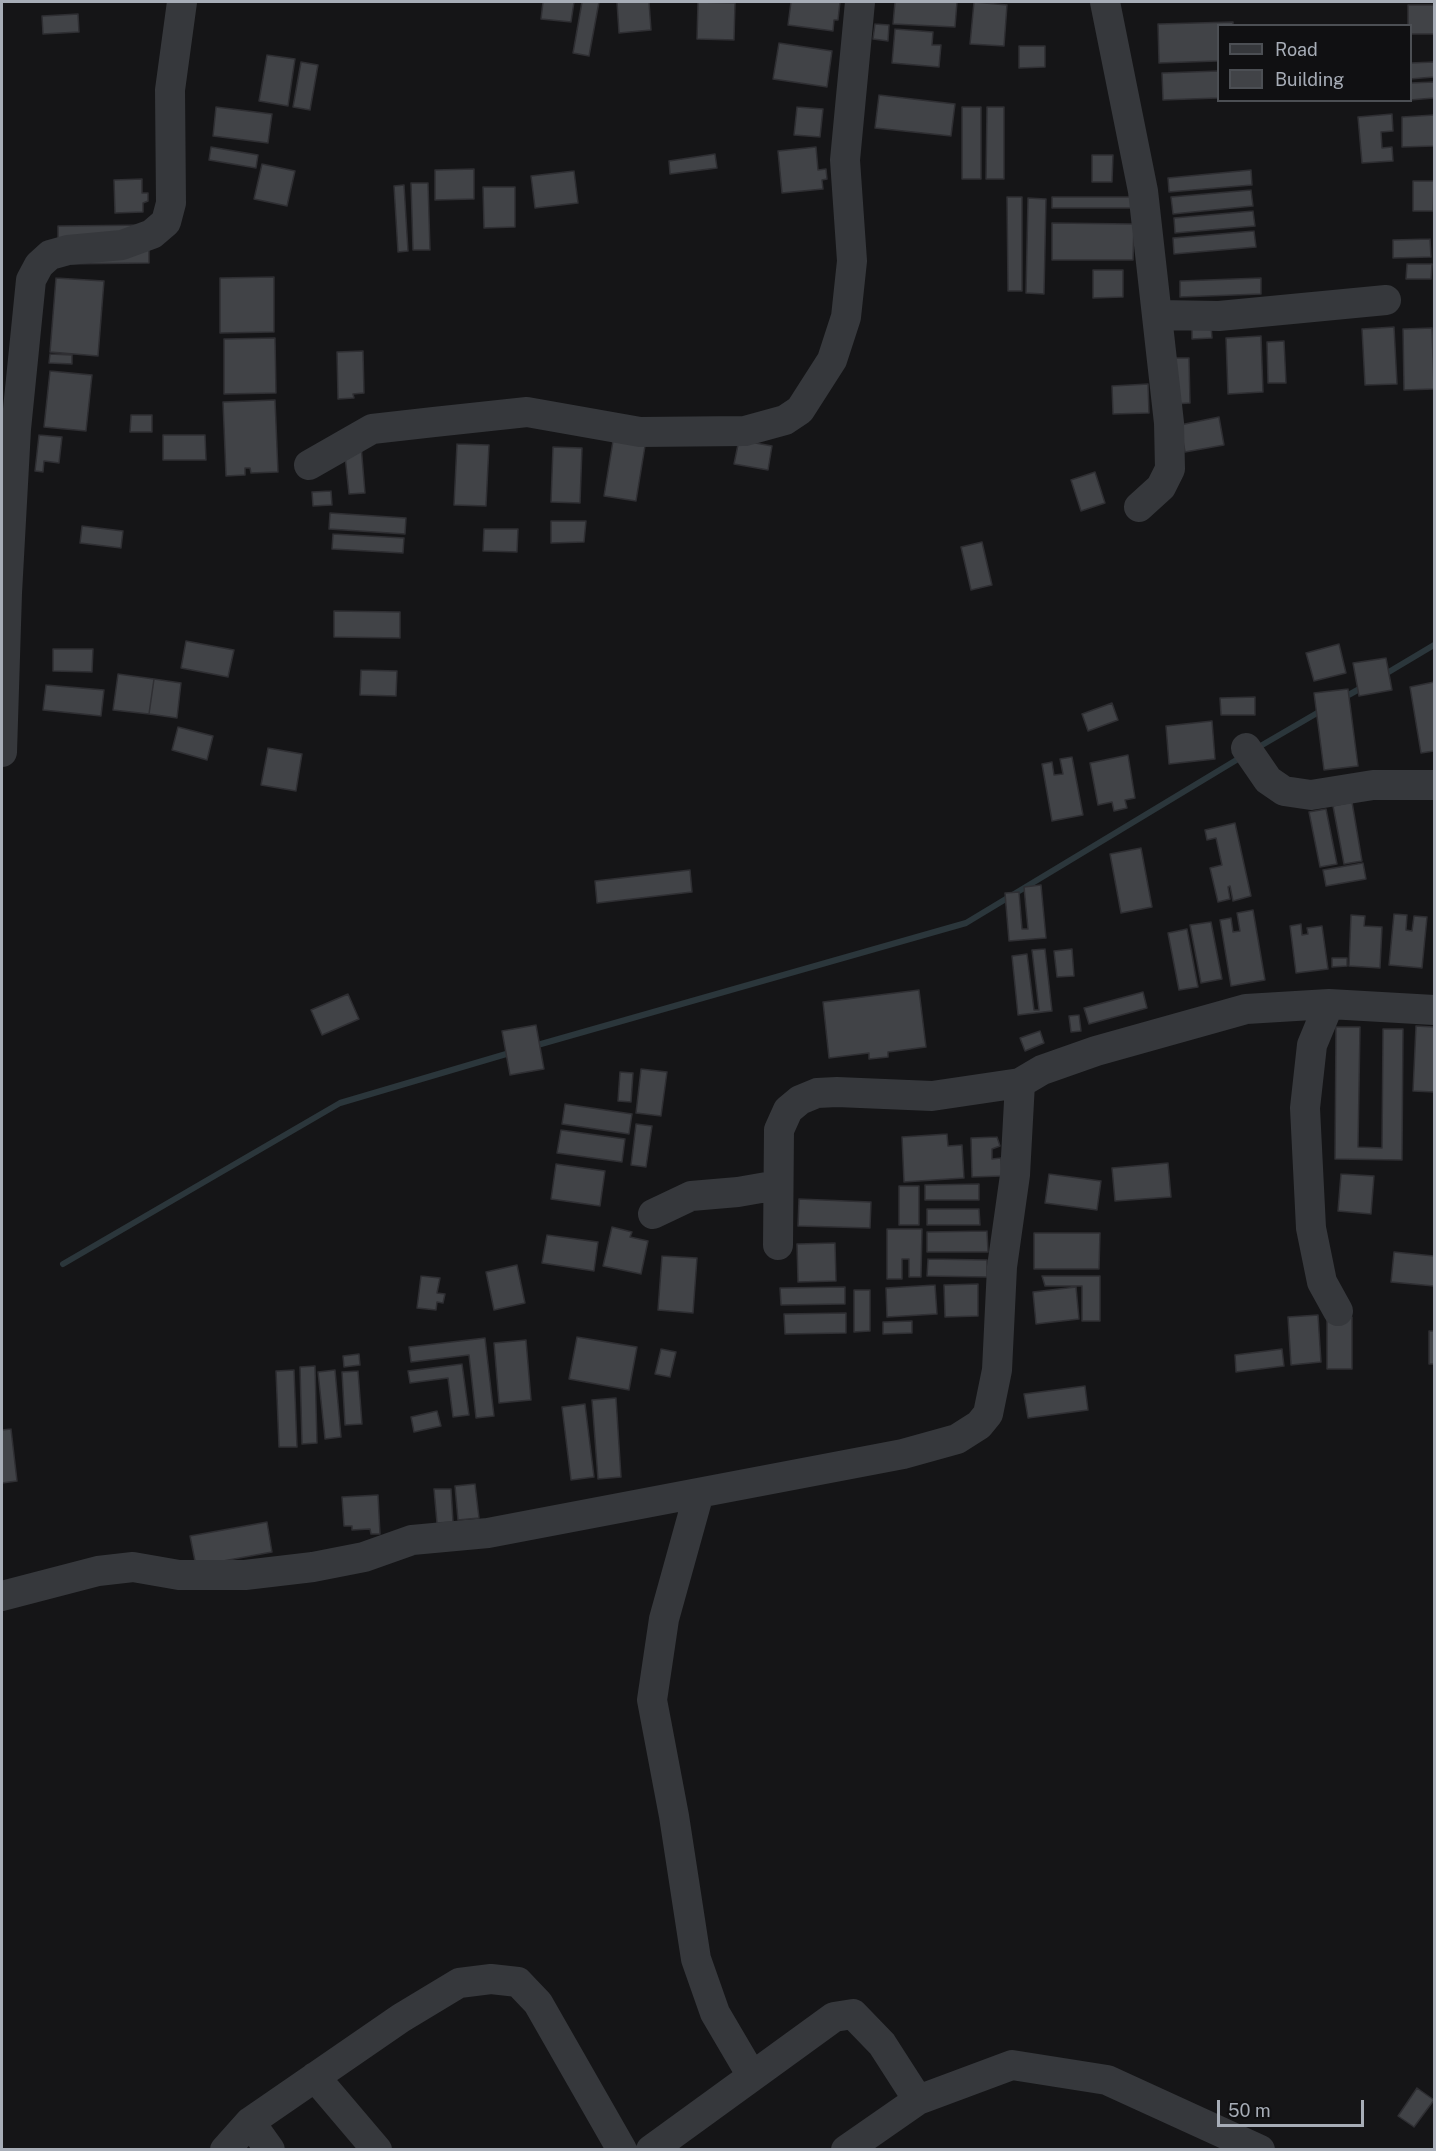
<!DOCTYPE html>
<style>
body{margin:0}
#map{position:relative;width:1436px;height:2151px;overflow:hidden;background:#151517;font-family:"Public Sans",sans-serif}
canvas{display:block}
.frame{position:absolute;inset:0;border:3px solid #a7adb7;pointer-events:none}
.legend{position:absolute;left:1217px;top:24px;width:195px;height:78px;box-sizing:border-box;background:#101012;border:2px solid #4c4f54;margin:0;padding:8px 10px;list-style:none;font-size:18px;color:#a7adb7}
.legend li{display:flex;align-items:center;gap:12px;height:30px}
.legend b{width:30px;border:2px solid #4c4f54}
.scale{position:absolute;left:1217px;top:2100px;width:147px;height:27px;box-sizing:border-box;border:3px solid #a7adb7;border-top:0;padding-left:8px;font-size:18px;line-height:21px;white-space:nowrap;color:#a7adb7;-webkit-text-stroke:4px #101012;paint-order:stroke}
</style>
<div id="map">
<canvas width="1436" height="2151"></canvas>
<div class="frame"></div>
<ul class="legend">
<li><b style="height:8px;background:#36383c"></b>Road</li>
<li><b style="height:16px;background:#414347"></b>Building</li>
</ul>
<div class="scale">50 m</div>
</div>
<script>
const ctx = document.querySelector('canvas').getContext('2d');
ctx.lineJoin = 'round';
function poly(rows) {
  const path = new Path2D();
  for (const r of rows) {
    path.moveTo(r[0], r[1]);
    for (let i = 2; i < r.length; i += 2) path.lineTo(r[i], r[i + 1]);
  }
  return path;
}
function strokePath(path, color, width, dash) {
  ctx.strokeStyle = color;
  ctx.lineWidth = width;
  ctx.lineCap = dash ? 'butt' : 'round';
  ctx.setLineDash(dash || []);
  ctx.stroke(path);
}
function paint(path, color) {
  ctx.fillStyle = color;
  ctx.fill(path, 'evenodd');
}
const stream = poly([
 [1382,676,1434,645],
 [1343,698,1363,687],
 [1257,748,1324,709],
 [534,1046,966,923,1243,756],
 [63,1264,340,1103,513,1052]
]);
const building = poly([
 [543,2,574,2,571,22,541,19,543,2],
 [582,2,599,2,589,56,573,53,582,2],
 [617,2,649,2,651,30,619,33,617,2],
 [698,2,735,3,734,40,697,39,698,2],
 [791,2,840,2,838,20,834,20,833,31,788,25,791,2],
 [895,2,957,2,955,27,893,24,895,2],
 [974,2,1007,5,1004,46,970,44,974,2],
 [1408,5,1434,5,1434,34,1410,34,1410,26,1408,26,1408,5],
 [78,14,79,32,43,34,42,16,78,14],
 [1233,22,1233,26,1218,26,1218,61,1159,63,1158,24,1233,22],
 [875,24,889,25,888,41,873,39,875,24],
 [895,29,933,32,932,45,941,45,939,67,892,63,895,29],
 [779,43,832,51,827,87,773,79,779,43],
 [1019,46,1045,46,1045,67,1019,68,1019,46],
 [267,55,295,59,288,106,259,101,267,55],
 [301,62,318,65,310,110,293,107,301,62],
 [1434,62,1434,77,1410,79,1410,63,1434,62],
 [1218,71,1218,98,1163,100,1162,73,1218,71],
 [1434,82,1434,98,1410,100,1410,83,1434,82],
 [879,95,955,104,951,136,875,128,879,95],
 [216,107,272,114,268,143,213,136,216,107],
 [797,107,823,109,820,137,794,135,797,107],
 [962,107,981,107,981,179,962,179,962,107],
 [987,107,1004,107,1004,179,986,179,987,107],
 [1392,114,1393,131,1381,132,1382,148,1392,147,1393,161,1362,163,1358,117,1392,114],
 [1434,115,1434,146,1402,147,1402,117,1434,115],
 [211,147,258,155,256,168,209,160,211,147],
 [816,147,818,170,826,169,827,179,822,180,823,189,782,193,778,151,816,147],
 [715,154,717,168,670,174,669,161,715,154],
 [1092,155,1113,155,1112,182,1092,182,1092,155],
 [262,164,295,171,287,206,254,199,262,164],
 [474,169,474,199,435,200,435,170,474,169],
 [1251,170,1252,185,1169,192,1168,178,1251,170],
 [574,171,578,203,535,208,531,176,574,171],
 [142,179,142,193,148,193,148,201,143,203,143,212,115,213,114,180,142,179],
 [1413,181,1434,181,1433,211,1413,211,1413,181],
 [411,183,428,183,430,250,413,250,411,183],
 [404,185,408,251,398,252,394,186,404,185],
 [483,187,515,187,515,227,484,228,483,187],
 [1251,190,1253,206,1173,214,1171,197,1251,190],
 [1007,197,1022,197,1022,291,1008,291,1007,197],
 [1052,197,1137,197,1137,208,1052,208,1052,197],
 [1028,198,1046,199,1044,294,1026,293,1028,198],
 [1253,211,1255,226,1175,233,1174,218,1253,211],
 [1052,223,1134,224,1133,260,1052,260,1052,223],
 [149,225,149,263,58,264,58,226,149,225],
 [1254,231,1256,247,1174,254,1173,238,1254,231],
 [1430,239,1431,257,1393,258,1393,240,1430,239],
 [1407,264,1432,264,1431,279,1406,279,1407,264],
 [1093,270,1123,270,1123,297,1093,298,1093,270],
 [274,277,274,332,220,333,220,278,274,277],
 [56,278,104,281,98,356,50,352,56,278],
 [1261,278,1261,294,1180,297,1180,281,1261,278],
 [1192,326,1211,326,1212,338,1192,339,1192,326],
 [1394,327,1397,384,1365,385,1362,329,1394,327],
 [1432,328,1434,389,1404,390,1403,329,1432,328],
 [1261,336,1263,392,1228,394,1226,338,1261,336],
 [275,338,276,393,224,394,224,339,275,338],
 [1284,341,1286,383,1268,383,1267,342,1284,341],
 [363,351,364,393,353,394,354,398,338,399,337,352,363,351],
 [50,354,72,355,72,364,49,363,50,354],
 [1173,358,1189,358,1190,403,1174,404,1173,358],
 [50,371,92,375,86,431,44,427,50,371],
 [1148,384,1149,413,1113,414,1112,386,1148,384],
 [275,400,278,472,251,473,250,468,245,468,245,475,226,476,223,402,275,400],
 [131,415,152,415,152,432,130,432,131,415],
 [1219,417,1224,445,1185,452,1180,425,1219,417],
 [39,435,62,437,59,463,44,461,43,472,35,471,39,435],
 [163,435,205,435,206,460,163,460,163,435],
 [739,440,772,446,768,470,734,464,739,440],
 [613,441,645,446,636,501,604,496,613,441],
 [457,444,489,445,486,506,454,505,457,444],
 [361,445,365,493,349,494,344,446,361,445],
 [553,447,582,448,580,503,551,502,553,447],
 [1095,472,1105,503,1081,511,1071,480,1095,472],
 [331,491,332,505,313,506,312,492,331,491],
 [330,513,406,518,405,534,329,529,330,513],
 [551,521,586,521,584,542,551,543,551,521],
 [82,526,123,531,121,548,80,543,82,526],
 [484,529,518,529,517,552,483,551,484,529],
 [333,534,404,538,403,553,332,549,333,534],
 [982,542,992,585,971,590,961,547,982,542],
 [334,611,400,612,400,638,334,637,334,611],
 [186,641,234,650,228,677,181,668,186,641],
 [1339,644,1346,673,1314,681,1306,653,1339,644],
 [53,649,93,649,92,672,53,671,53,649],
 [1386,658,1392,690,1359,696,1353,663,1386,658],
 [361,670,397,671,396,696,360,695,361,670],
 [118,674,154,679,149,714,113,710,118,674],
 [154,679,181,683,177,718,149,714,154,679],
 [1434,682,1434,751,1421,753,1410,687,1434,682],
 [46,685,104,690,101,716,43,710,46,685],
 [1348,689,1358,766,1324,770,1314,693,1348,689],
 [1255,697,1255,715,1221,715,1220,698,1255,697],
 [1112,703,1118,720,1088,731,1082,714,1112,703],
 [1212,721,1215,759,1169,764,1166,726,1212,721],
 [178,727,213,736,207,760,172,750,178,727],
 [268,748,302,754,296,791,261,785,268,748],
 [1128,755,1135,798,1125,800,1127,808,1114,811,1112,802,1098,805,1090,763,1128,755],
 [1072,757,1083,815,1052,821,1042,764,1052,762,1054,775,1063,774,1060,759,1072,757],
 [1352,802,1362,861,1344,864,1333,806,1352,802],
 [1326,809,1337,864,1320,867,1309,812,1326,809],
 [1235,823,1251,896,1233,901,1230,886,1228,887,1230,899,1218,902,1210,868,1222,865,1216,838,1207,840,1205,830,1235,823],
 [1141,848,1152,907,1121,913,1110,854,1141,848],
 [1363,863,1366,879,1326,886,1323,870,1363,863],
 [690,870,692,892,597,903,595,881,690,870],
 [1041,885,1046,938,1009,941,1005,893,1019,892,1022,929,1028,929,1024,887,1041,885],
 [1253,910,1265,980,1231,986,1220,920,1231,918,1233,932,1240,931,1237,913,1253,910],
 [1394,914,1407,915,1406,930,1412,931,1414,916,1427,917,1422,968,1389,965,1394,914],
 [1351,915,1365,916,1364,926,1382,927,1380,968,1349,966,1351,915],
 [1211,922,1222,979,1201,983,1190,925,1211,922],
 [1301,924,1302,935,1308,934,1307,928,1322,926,1328,969,1296,973,1290,926,1301,924],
 [1187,929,1198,987,1179,990,1168,933,1187,929],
 [1045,949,1052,1011,1018,1015,1012,956,1027,954,1034,1010,1039,1010,1032,950,1045,949],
 [1072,949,1074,976,1057,977,1054,951,1072,949],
 [1332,958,1347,958,1347,966,1332,967,1332,958],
 [919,990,926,1047,888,1052,888,1057,869,1059,869,1053,829,1058,823,1002,919,990],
 [1143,992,1147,1008,1089,1024,1084,1008,1143,992],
 [348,994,359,1019,322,1035,311,1010,348,994],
 [1079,1015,1081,1031,1071,1032,1069,1016,1079,1015],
 [536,1025,544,1069,510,1075,502,1031,536,1025],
 [1416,1026,1434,1027,1434,1092,1413,1091,1416,1026],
 [1336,1027,1360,1027,1358,1147,1382,1148,1383,1029,1403,1029,1402,1160,1335,1159,1336,1027],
 [1040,1031,1044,1043,1025,1051,1020,1038,1040,1031],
 [641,1069,667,1072,661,1116,636,1113,641,1069],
 [620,1072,633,1073,631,1102,618,1101,620,1072],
 [565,1104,632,1114,629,1134,562,1124,565,1104],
 [636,1124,652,1126,646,1167,631,1165,636,1124],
 [561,1130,625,1139,622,1162,557,1153,561,1130],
 [947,1134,948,1146,962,1145,964,1178,904,1182,902,1137,947,1134],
 [997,1137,1000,1146,992,1149,992,1159,1001,1158,1002,1176,972,1177,971,1138,997,1137],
 [1168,1163,1171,1197,1115,1201,1112,1168,1168,1163],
 [556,1164,605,1171,600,1206,551,1199,556,1164],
 [1049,1174,1101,1181,1097,1210,1045,1203,1049,1174],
 [1341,1174,1374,1176,1371,1214,1338,1211,1341,1174],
 [979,1184,979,1200,925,1200,925,1185,979,1184],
 [899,1186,919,1186,919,1225,899,1225,899,1186],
 [799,1199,871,1202,870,1228,798,1226,799,1199],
 [927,1209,979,1209,980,1225,927,1225,927,1209],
 [612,1227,632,1232,630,1237,648,1241,641,1274,603,1266,612,1227],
 [887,1229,922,1229,921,1277,909,1277,909,1259,902,1259,902,1279,887,1279,887,1229],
 [987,1231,988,1252,927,1252,927,1232,987,1231],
 [1034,1233,1100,1233,1099,1269,1034,1269,1034,1233],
 [547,1235,598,1242,594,1271,542,1263,547,1235],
 [835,1243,836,1281,798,1282,797,1244,835,1243],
 [1394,1252,1434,1256,1434,1286,1391,1282,1394,1252],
 [662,1256,697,1258,693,1313,658,1310,662,1256],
 [928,1259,987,1260,987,1277,927,1276,928,1259],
 [517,1265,525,1303,494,1310,486,1272,517,1265],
 [421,1276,440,1278,437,1293,445,1294,443,1303,437,1302,436,1310,417,1308,421,1276],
 [1042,1276,1100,1276,1100,1321,1082,1321,1082,1286,1045,1286,1042,1276],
 [978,1284,978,1316,945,1317,944,1285,978,1284],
 [935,1285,937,1314,887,1317,886,1288,935,1285],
 [845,1287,845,1304,781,1305,780,1288,845,1287],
 [1076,1287,1079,1319,1036,1324,1033,1292,1076,1287],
 [854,1290,870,1290,870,1331,854,1332,854,1290],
 [846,1313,846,1333,785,1334,784,1314,846,1313],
 [1318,1315,1321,1362,1291,1365,1288,1317,1318,1315],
 [1327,1317,1352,1317,1352,1369,1327,1369,1327,1317],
 [912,1321,912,1333,883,1334,883,1322,912,1321],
 [1429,1331,1434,1331,1434,1364,1429,1364,1429,1331],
 [577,1337,637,1347,629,1390,569,1379,577,1337],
 [485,1338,494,1416,476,1418,469,1355,411,1362,409,1347,485,1338],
 [526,1340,531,1400,499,1403,494,1343,526,1340],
 [661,1349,676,1352,670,1377,655,1374,661,1349],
 [1282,1349,1284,1366,1236,1372,1235,1355,1282,1349],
 [359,1354,360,1365,344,1367,343,1356,359,1354],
 [462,1364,469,1415,453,1417,448,1378,410,1383,408,1371,462,1364],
 [315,1366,317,1443,302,1444,300,1367,315,1366],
 [294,1370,297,1447,279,1447,276,1371,294,1370],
 [335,1370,341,1437,325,1439,318,1372,335,1370],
 [358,1371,362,1424,345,1425,342,1372,358,1371],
 [1085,1386,1088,1410,1028,1418,1024,1394,1085,1386],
 [616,1398,621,1477,598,1479,592,1400,616,1398],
 [585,1404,594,1477,571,1480,562,1407,585,1404],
 [437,1411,441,1426,414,1432,411,1417,437,1411],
 [11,1429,17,1481,2,1483,2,1430,11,1429],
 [475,1484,479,1518,458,1520,455,1486,475,1484],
 [434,1489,451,1489,453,1522,437,1523,434,1489],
 [378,1495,380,1534,371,1534,370,1529,352,1530,352,1526,344,1526,342,1497,378,1495],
 [267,1522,272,1552,196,1566,190,1536,267,1522],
 [1417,2088,1434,2100,1414,2127,1398,2116,1417,2088]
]);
const minor = poly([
 [1105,2,1143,191,1169,423,1170,469,1161,487,1139,507],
 [1158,315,1219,316,1386,300],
 [309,465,372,429,434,422,527,412,640,432,745,431,785,420,800,410,832,360,846,317,852,261,845,160,860,2],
 [1246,748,1268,780,1284,791,1311,795,1373,785,1434,785],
 [2,752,7,593,16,429,31,280,39,265,50,255,68,250,122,245,152,234,166,222,171,203,170,90,182,2],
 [1329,1004,1312,1045,1305,1108,1311,1228,1322,1282,1338,1311],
 [653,1214,691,1196,738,1192,778,1185],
 [778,1245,779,1130,788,1110,800,1100,817,1093,837,1092,932,1096,1020,1083,1042,1070,1096,1051,1246,1009,1329,1004,1434,1010],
 [699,1493,664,1619,652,1700,674,1816,696,1959,715,2013,752,2076],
 [2,1596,98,1571,133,1567,179,1575,245,1575,313,1567,364,1557,412,1540,488,1533,903,1454,957,1439,979,1425,988,1414,997,1370,1002,1267,1015,1175,1020,1083],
 [315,2077,377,2150],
 [250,2122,270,2150],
 [225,2150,250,2122,401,2018,459,1983,491,1979,518,1982,538,2003,622,2150],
 [651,2150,834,2017,853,2014,882,2044,918,2100],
 [846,2150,918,2100,1012,2065,1107,2080,1260,2150]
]);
strokePath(stream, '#2b363b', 6);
paint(building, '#414347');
strokePath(building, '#2f2f33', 1.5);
strokePath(minor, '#36383c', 30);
</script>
